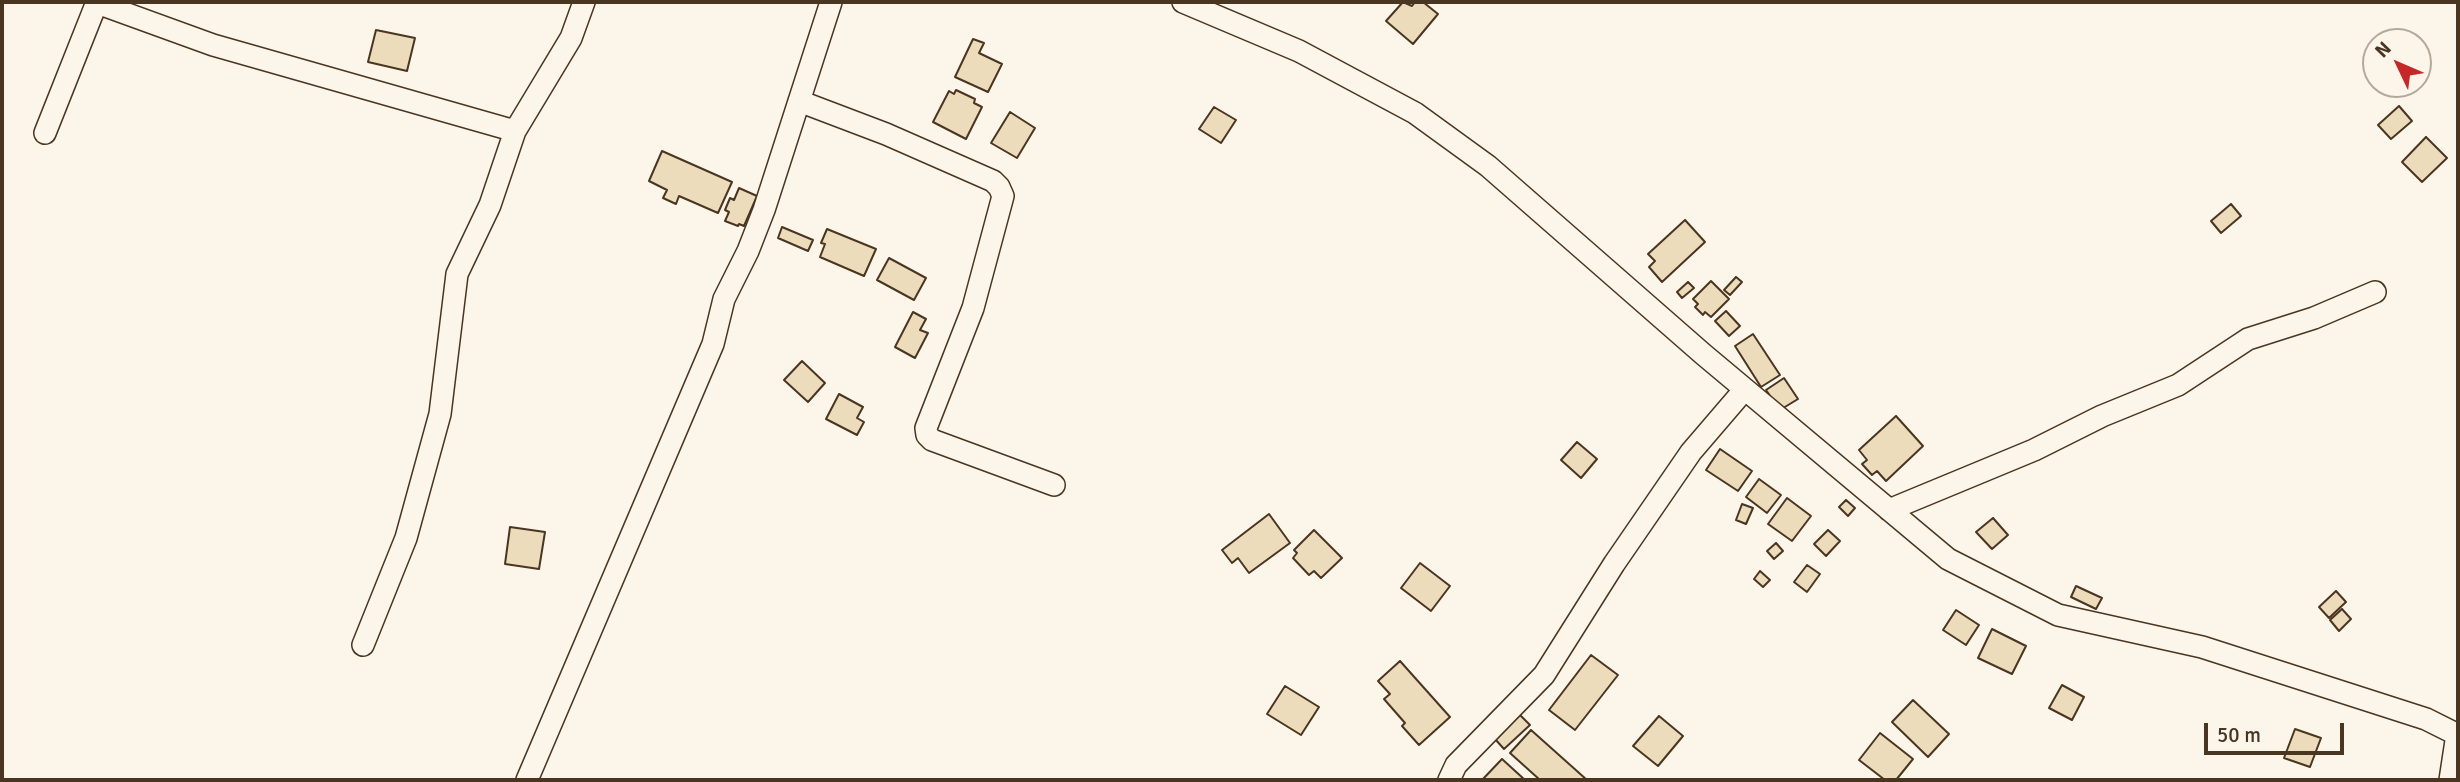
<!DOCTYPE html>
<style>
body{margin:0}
#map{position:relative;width:2460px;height:782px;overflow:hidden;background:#fbf6e9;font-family:Signika,sans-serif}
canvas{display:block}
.frame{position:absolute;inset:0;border:4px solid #4a3520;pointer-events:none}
.north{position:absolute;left:2362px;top:28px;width:70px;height:70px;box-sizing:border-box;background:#fbf6e9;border:2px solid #b4a999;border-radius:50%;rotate:314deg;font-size:19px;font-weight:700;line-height:28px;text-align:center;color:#4a3520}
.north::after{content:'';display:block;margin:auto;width:24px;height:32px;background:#c62828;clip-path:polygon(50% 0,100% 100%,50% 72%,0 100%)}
.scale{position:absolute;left:2204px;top:723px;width:140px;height:32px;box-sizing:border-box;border:4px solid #4a3520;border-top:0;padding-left:9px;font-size:21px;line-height:24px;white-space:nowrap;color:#4a3520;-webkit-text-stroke:5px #fbf6e9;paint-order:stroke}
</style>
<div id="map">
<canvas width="2460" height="782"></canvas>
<div class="frame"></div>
<div class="north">N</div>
<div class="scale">50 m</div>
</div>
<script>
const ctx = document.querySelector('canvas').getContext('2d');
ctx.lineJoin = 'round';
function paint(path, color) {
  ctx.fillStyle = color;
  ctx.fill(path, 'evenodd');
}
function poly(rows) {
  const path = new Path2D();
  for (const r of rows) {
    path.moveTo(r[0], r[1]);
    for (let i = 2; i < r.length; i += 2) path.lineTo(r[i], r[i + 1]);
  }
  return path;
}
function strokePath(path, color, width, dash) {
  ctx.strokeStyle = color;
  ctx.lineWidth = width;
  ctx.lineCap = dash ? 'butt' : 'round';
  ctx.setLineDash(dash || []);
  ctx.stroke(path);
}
const building = poly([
 [1403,2,1412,6,1415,2,1423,2,1438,14,1413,44,1386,21,1403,2],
 [376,30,415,38,407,71,368,62,376,30],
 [973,39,984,43,979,53,1002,64,988,92,955,77,973,39],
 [956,90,975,99,974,103,982,107,966,139,933,122,949,91,954,94,956,90],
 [2399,106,2412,121,2391,139,2378,125,2399,106],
 [1214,107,1236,120,1221,143,1199,129,1214,107],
 [1010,112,1035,128,1017,158,991,143,1010,112],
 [2426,137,2447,158,2422,182,2402,162,2426,137],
 [662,151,732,182,718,213,679,196,676,204,663,198,667,190,649,181,662,151],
 [739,188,757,196,744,226,739,224,738,226,725,221,729,212,725,210,730,198,734,200,739,188],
 [2231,204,2241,216,2221,233,2211,221,2231,204],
 [1685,220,1705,242,1662,282,1649,267,1655,261,1648,254,1685,220],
 [782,227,813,240,808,251,778,238,782,227],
 [827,229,876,249,864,276,820,257,825,244,821,243,827,229],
 [889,258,926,278,914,300,877,280,889,258],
 [1736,277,1742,282,1730,295,1724,290,1736,277],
 [1711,281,1729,299,1711,317,1705,312,1703,315,1695,307,1698,304,1693,299,1711,281],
 [1688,282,1694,288,1682,298,1677,292,1688,282],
 [1726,311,1740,326,1729,336,1715,321,1726,311],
 [913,312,926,319,920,330,928,333,915,358,895,347,913,312],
 [1753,334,1780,375,1761,387,1735,346,1753,334],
 [802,361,825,383,808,402,784,380,802,361],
 [1784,378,1798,399,1780,410,1766,390,1784,378],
 [839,394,863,407,857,418,864,422,857,435,826,419,839,394],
 [1896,416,1923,446,1886,481,1877,471,1872,475,1862,464,1867,460,1859,450,1896,416],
 [1577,442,1597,459,1581,478,1561,460,1577,442],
 [1720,449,1752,471,1738,491,1706,470,1720,449],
 [1759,479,1781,495,1767,513,1746,497,1759,479],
 [1787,498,1811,516,1792,541,1768,524,1787,498],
 [1846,500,1855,508,1848,516,1839,507,1846,500],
 [1742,504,1753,508,1746,524,1736,520,1742,504],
 [1269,514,1290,543,1249,573,1238,558,1232,563,1222,550,1269,514],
 [1993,518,2008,535,1992,549,1976,532,1993,518],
 [510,527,545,532,539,569,505,564,510,527],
 [1314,530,1342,558,1321,578,1314,571,1309,575,1293,558,1297,553,1294,550,1314,530],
 [1828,530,1840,541,1826,556,1814,544,1828,530],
 [1776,543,1783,551,1774,559,1767,551,1776,543],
 [1420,563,1450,586,1431,611,1401,588,1420,563],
 [1807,565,1820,574,1807,592,1794,582,1807,565],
 [1760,571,1770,580,1763,587,1754,579,1760,571],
 [2076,586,2102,598,2096,609,2071,597,2076,586],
 [2336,591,2346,602,2329,618,2319,607,2336,591],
 [2342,609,2351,619,2339,631,2330,620,2342,609],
 [1956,610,1979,625,1966,645,1943,630,1956,610],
 [1992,629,2026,646,2012,674,1978,658,1992,629],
 [1591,655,1618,675,1575,730,1549,710,1591,655],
 [1400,661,1450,717,1419,745,1402,726,1405,723,1384,699,1390,694,1378,681,1400,661],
 [2062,685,2084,697,2072,720,2049,708,2062,685],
 [1285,686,1319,707,1301,735,1267,714,1285,686],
 [1913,700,1949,734,1928,757,1892,722,1913,700],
 [1520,715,1530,725,1504,749,1495,739,1520,715],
 [1659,716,1683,736,1658,766,1633,746,1659,716],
 [2295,729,2321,738,2310,767,2284,758,2295,729],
 [1531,730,1587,780,1540,780,1510,753,1531,730],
 [1880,733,1913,759,1896,780,1885,780,1859,760,1880,733],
 [1502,759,1525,780,1482,780,1502,759]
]);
const minor = poly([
 [1183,2,1299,51,1415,113,1488,166,1703,354,1948,559,2058,615,2202,647,2426,719,2458,735],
 [97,3,213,45,515,131,571,38,584,2],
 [799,101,886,134,993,181,999,187,1003,196,973,308,926,428,927,435,932,440,1054,485],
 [45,133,97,2],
 [1889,510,2034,450,2102,416,2178,385,2248,339,2314,318,2375,292],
 [363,645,406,538,440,414,457,274,490,205,515,131],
 [527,780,713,344,724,299,748,251,764,210,831,2],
 [1449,780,1456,765,1544,675,1614,564,1691,452,1745,389],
 [2450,780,2457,734]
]);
paint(building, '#ecdcbc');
strokePath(building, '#4a3520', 2);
strokePath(minor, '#4a3520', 24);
strokePath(minor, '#fbf6e9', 21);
</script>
